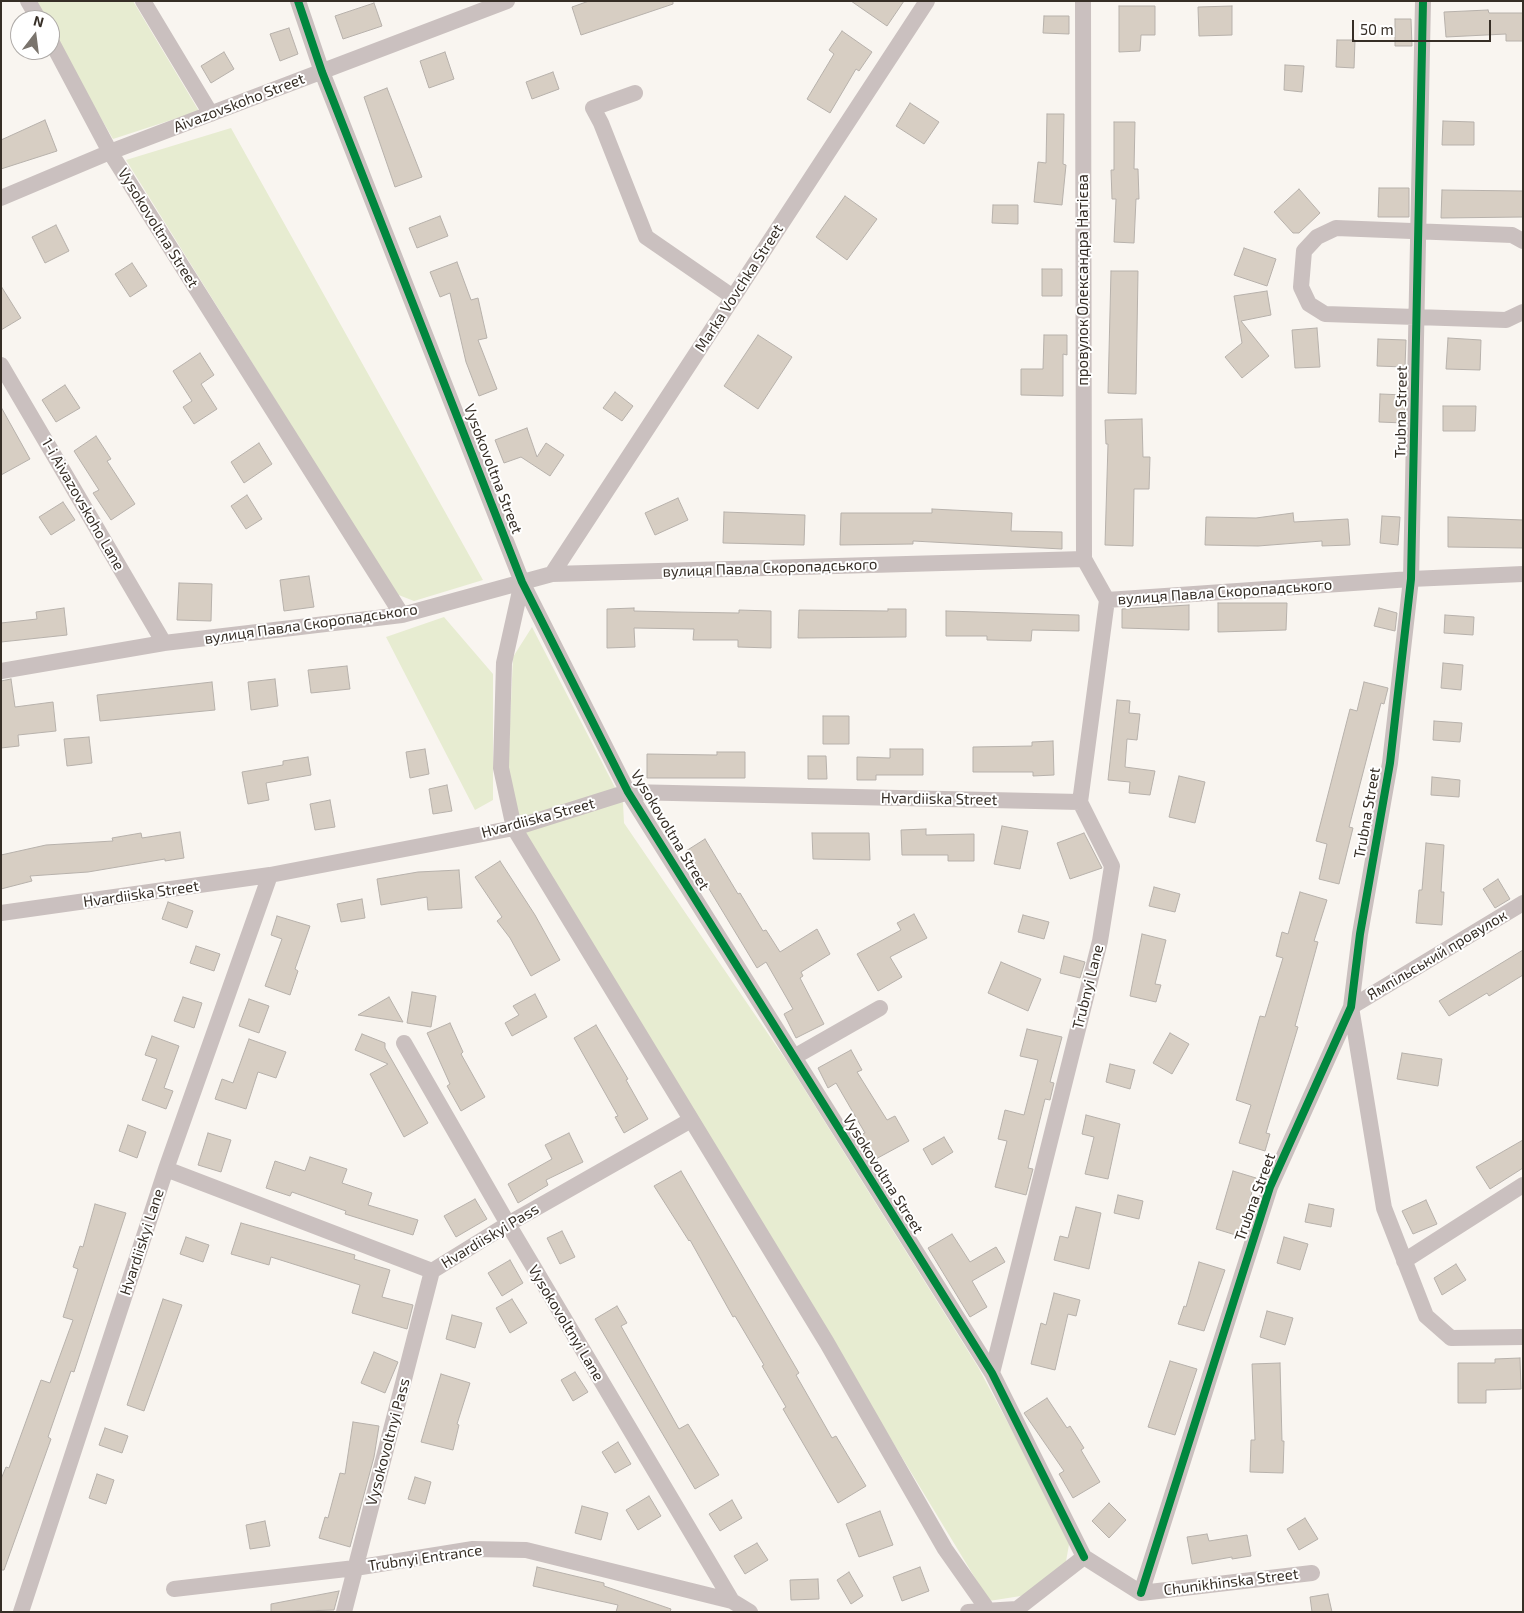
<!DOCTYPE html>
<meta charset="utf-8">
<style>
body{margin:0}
#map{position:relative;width:1524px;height:1613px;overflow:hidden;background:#f9f5f0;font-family:"Exo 2",sans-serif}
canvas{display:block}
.frame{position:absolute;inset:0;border:2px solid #362e26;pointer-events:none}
.north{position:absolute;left:10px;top:10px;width:50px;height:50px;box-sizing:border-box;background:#fff;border:1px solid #afaba8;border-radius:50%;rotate:15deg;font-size:14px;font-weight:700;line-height:20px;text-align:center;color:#362e26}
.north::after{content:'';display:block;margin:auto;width:18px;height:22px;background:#7a746d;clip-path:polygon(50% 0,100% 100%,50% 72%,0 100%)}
.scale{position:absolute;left:1352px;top:20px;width:139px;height:22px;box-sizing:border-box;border:2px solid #362e26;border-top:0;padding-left:6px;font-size:15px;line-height:18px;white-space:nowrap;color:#362e26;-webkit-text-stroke:4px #fff;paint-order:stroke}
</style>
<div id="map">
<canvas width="1524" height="1613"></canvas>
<div class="frame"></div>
<div class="north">N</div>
<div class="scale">50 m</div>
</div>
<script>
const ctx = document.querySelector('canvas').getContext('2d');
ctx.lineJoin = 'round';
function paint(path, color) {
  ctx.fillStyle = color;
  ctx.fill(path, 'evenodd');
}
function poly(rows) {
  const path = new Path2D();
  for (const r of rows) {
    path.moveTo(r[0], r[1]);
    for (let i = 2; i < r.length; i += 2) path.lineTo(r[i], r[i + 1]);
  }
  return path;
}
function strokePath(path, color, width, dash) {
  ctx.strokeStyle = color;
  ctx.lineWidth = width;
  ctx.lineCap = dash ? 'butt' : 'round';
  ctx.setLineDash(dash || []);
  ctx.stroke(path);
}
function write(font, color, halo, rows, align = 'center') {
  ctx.font = font + ' "Exo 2",sans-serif';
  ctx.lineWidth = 4;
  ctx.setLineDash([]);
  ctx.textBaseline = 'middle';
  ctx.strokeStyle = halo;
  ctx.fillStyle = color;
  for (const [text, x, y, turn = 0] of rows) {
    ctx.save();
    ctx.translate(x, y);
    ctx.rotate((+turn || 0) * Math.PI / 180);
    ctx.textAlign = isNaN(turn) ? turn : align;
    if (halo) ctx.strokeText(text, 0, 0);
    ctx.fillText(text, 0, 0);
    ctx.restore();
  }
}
const green = poly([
 [34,1,133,1,199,111,113,139,50,30,50,20,44,20],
 [231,128,483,580,414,601,396,594,126,160],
 [444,617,493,674,493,800,475,810,386,637],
 [532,627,623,803,624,823,788,1063,978,1367,1070,1539,1065,1567,1027,1595,989,1601,517,822,508,768,513,657]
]);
const building = poly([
 [589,1,673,1,673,4,581,35,572,7,589,1],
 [851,1,904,1,887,26,851,1],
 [374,3,382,26,343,39,335,16,374,3],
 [1119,6,1155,6,1155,35,1141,35,1140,51,1119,52,1119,6],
 [1232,6,1232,35,1199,36,1198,7,1232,6],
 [1488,10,1489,13,1523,13,1523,41,1506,41,1506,34,1446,37,1444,12,1488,10],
 [1044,16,1069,16,1069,34,1043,33,1044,16],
 [1395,19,1411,19,1412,46,1395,46,1395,19],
 [289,28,298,54,280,61,270,34,289,28],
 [842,31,872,52,859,71,856,69,830,113,807,99,834,54,829,50,842,31],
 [1337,40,1355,40,1354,68,1336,67,1337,40],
 [224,52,234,69,211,83,201,66,224,52],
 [445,52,454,79,429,88,420,61,445,52],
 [1285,65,1304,66,1302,92,1284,90,1285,65],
 [553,72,559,89,532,99,526,82,553,72],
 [387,88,422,177,395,187,364,97,387,88],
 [910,103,939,122,924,144,896,126,910,103],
 [1047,114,1064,114,1063,164,1066,165,1062,205,1034,202,1038,162,1046,163,1047,114],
 [45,120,57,151,1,169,1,140,45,120],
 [1443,121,1474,122,1474,145,1442,145,1443,121],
 [1114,122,1135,122,1134,169,1138,169,1139,199,1136,199,1134,243,1114,242,1116,199,1112,199,1111,170,1114,170,1114,122],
 [1379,188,1409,188,1409,217,1378,217,1379,188],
 [1299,189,1320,213,1299,233,1293,233,1274,212,1299,189],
 [1442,190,1523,191,1523,217,1441,218,1442,190],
 [845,196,877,219,847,260,816,237,845,196],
 [993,205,1018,205,1018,224,992,223,993,205],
 [440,216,448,236,417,248,409,228,440,216],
 [56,225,69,251,45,263,32,237,56,225],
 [1244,248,1276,259,1267,286,1234,275,1244,248],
 [457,262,471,300,478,298,487,338,478,340,497,389,479,396,466,362,450,293,440,297,430,272,457,262],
 [132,263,147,286,130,297,115,274,132,263],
 [1042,269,1062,269,1062,296,1042,296,1042,269],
 [1111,271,1138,271,1136,394,1108,393,1111,271],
 [1,286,21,318,1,330,1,286],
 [1267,291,1271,315,1241,321,1269,356,1242,378,1225,357,1242,343,1234,296,1267,291],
 [1317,328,1320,367,1295,368,1292,330,1317,328],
 [758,335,792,357,758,409,724,386,758,335],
 [1044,335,1067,335,1067,355,1063,354,1063,396,1021,395,1021,369,1043,369,1044,335],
 [1448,338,1481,340,1480,370,1446,369,1448,338],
 [1378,339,1406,340,1405,367,1377,366,1378,339],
 [200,353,214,375,201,384,217,409,194,424,183,407,192,401,173,371,200,353],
 [65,385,80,408,56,422,42,400,65,385],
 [615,392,633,406,622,421,603,408,615,392],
 [1380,394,1405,395,1404,423,1379,422,1380,394],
 [1443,406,1476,406,1475,431,1443,431,1443,406],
 [1,407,30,459,1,475,1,407],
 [1142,419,1143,457,1150,457,1149,489,1134,489,1133,546,1105,545,1108,444,1106,444,1105,420,1142,419],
 [527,428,537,457,546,443,564,455,550,476,521,457,504,463,495,440,527,428],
 [96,436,111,459,107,461,135,504,111,520,93,493,99,490,74,451,96,436],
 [259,443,272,464,244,483,231,462,259,443],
 [247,495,262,519,246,529,231,506,247,495],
 [678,498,688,520,655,535,645,513,678,498],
 [63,502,75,520,51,535,39,517,63,502],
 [932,509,1012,513,1011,531,1062,532,1062,549,913,541,913,544,840,545,841,513,932,513,932,509],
 [724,512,805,515,804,545,723,543,724,512],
 [1293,513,1294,522,1348,519,1350,545,1322,546,1322,541,1258,546,1205,545,1206,517,1256,518,1293,513],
 [1382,516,1400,517,1398,545,1380,543,1382,516],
 [1448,517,1523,520,1523,548,1448,547,1448,517],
 [309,576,314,607,284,611,280,580,309,576],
 [179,583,212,584,211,621,177,620,179,583],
 [1218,603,1287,603,1286,630,1218,632,1218,603],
 [1189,605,1189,630,1122,628,1122,609,1189,605],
 [64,608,67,635,1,642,1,623,37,619,36,612,64,608],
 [634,608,634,611,676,612,739,613,739,610,771,611,771,648,738,647,738,640,693,640,694,629,634,628,635,647,607,648,607,609,634,608],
 [1379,608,1397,613,1395,631,1374,626,1379,608],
 [888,609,906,609,906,637,798,638,799,610,888,611,888,609],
 [946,611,1079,615,1079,631,1032,630,1031,641,987,640,987,636,946,636,946,611],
 [1445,615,1474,617,1473,635,1444,633,1445,615],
 [1443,663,1463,665,1461,690,1441,688,1443,663],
 [347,666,350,689,311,693,308,670,347,666],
 [11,679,15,707,53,702,56,731,18,735,19,746,1,748,1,681,11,679],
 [275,679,278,706,251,710,248,682,275,679],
 [212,682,215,710,100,721,97,695,212,682],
 [1364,682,1388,688,1384,704,1381,703,1349,827,1353,828,1339,884,1319,879,1327,844,1316,841,1350,709,1357,711,1364,682],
 [1117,700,1130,701,1129,713,1140,714,1137,740,1127,739,1125,767,1155,771,1150,795,1129,793,1130,782,1108,780,1117,700],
 [823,716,849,716,849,744,823,744,823,716],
 [1434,721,1462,723,1460,742,1433,740,1434,721],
 [89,737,92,763,67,766,64,739,89,737],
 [1053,741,1054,775,1033,776,1033,772,973,772,973,747,1032,746,1032,742,1053,741],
 [425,749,429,774,410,778,406,752,425,749],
 [890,749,923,749,923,775,876,775,876,780,857,780,857,757,890,758,890,749],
 [717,752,745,752,745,778,647,778,647,754,717,755,717,752],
 [808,756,826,756,827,779,808,779,808,756],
 [308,757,311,775,266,783,269,800,248,804,242,772,283,765,283,761,308,757],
 [1179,776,1205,782,1195,823,1169,817,1179,776],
 [1432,777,1460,780,1459,797,1431,795,1432,777],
 [447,785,452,811,433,814,429,789,447,785],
 [330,800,335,827,315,830,310,804,330,800],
 [1002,826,1028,831,1020,869,994,864,1002,826],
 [926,829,926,835,974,834,974,861,948,861,948,855,902,855,901,830,926,829],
 [180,832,184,858,165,861,165,859,88,872,30,876,32,881,1,889,1,855,46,845,113,841,112,838,141,833,142,838,180,832],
 [812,833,869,833,870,860,813,859,812,833],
 [1084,833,1102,868,1070,879,1057,843,1084,833],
 [705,839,738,894,740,893,763,931,766,930,780,952,817,929,830,954,801,972,803,976,800,978,824,1024,796,1038,784,1014,793,1009,766,962,757,968,686,851,705,839],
 [1426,843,1444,845,1441,892,1444,892,1442,925,1416,923,1419,890,1422,890,1426,843],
 [500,861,535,915,560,960,531,976,510,938,497,921,502,917,475,877,500,861],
 [459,870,462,908,428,910,427,897,381,905,377,879,418,872,459,870],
 [1498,879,1510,899,1495,908,1483,889,1498,879],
 [1154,887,1180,894,1175,912,1149,906,1154,887],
 [1300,892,1327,900,1314,941,1318,942,1295,1026,1298,1027,1266,1133,1270,1134,1265,1151,1239,1143,1251,1105,1236,1100,1260,1016,1265,1017,1283,958,1276,956,1282,932,1288,934,1300,892],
 [362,899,365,918,341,922,337,904,362,899],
 [168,902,193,911,187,928,162,919,168,902],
 [914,914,927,938,890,957,902,977,878,991,857,954,901,930,897,923,914,914],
 [1023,915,1049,922,1044,939,1018,932,1023,915],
 [277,916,310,926,295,969,298,971,290,995,265,986,282,939,271,935,277,916],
 [1142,934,1166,940,1155,984,1161,985,1156,1002,1130,996,1142,934],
 [196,946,220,954,214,971,190,963,196,946],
 [1523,950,1523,975,1489,996,1487,993,1449,1016,1439,1001,1523,950],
 [1064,956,1085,962,1080,978,1060,973,1064,956],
 [1001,962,1041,979,1028,1011,988,993,1001,962],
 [412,992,436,996,431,1027,407,1023,412,992],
 [535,994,547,1017,512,1036,505,1023,519,1015,513,1006,535,994],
 [183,997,202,1003,194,1028,174,1021,183,997],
 [389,997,403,1022,358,1015,389,997],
 [249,999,269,1006,259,1033,239,1026,249,999],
 [450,1023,463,1052,461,1054,485,1097,461,1111,447,1086,450,1084,427,1033,450,1023],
 [596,1025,628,1079,626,1080,648,1119,624,1133,615,1117,618,1116,574,1038,596,1025],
 [1027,1029,1062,1037,1050,1082,1054,1083,1050,1100,1045,1099,1028,1168,1033,1169,1026,1195,995,1187,1007,1141,998,1139,1005,1110,1024,1115,1038,1060,1020,1056,1027,1029],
 [1170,1033,1189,1044,1172,1074,1153,1063,1170,1033],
 [362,1034,385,1043,385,1048,428,1123,404,1137,370,1074,388,1064,355,1050,362,1034],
 [152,1036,179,1046,164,1088,173,1091,166,1109,142,1100,157,1059,145,1055,152,1036],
 [249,1039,286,1052,276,1078,258,1072,246,1109,215,1099,222,1079,233,1083,249,1039],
 [851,1050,862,1070,857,1072,887,1120,895,1116,909,1141,874,1160,860,1135,865,1133,836,1083,828,1088,818,1068,851,1050],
 [1402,1053,1442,1059,1438,1086,1397,1079,1402,1053],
 [1110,1064,1135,1070,1130,1089,1106,1082,1110,1064],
 [1086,1115,1120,1124,1108,1179,1085,1174,1094,1137,1082,1134,1086,1115],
 [128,1125,146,1132,137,1158,119,1151,128,1125],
 [208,1133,231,1140,221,1172,198,1165,208,1133],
 [569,1133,583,1162,546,1180,548,1185,518,1203,508,1184,552,1159,545,1145,569,1133],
 [944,1137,953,1152,932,1165,923,1149,944,1137],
 [1523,1140,1523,1168,1490,1189,1476,1167,1523,1140],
 [310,1157,347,1169,342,1183,372,1193,368,1205,418,1220,413,1235,345,1214,346,1211,292,1192,290,1196,266,1188,275,1161,305,1171,310,1157],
 [681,1171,799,1373,796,1375,832,1438,836,1436,866,1486,838,1503,783,1409,786,1407,762,1366,764,1365,735,1316,733,1317,690,1240,689,1241,654,1186,681,1171],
 [1233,1171,1256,1178,1239,1236,1216,1229,1233,1171],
 [1118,1195,1143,1201,1139,1219,1114,1213,1118,1195],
 [475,1199,487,1219,456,1237,444,1216,475,1199],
 [1426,1200,1437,1224,1413,1234,1402,1211,1426,1200],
 [95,1204,126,1213,74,1372,71,1371,48,1437,51,1439,4,1570,1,1570,1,1479,6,1467,9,1468,41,1380,50,1383,73,1320,63,1317,78,1269,73,1267,80,1246,83,1247,95,1204],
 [1309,1204,1334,1209,1331,1227,1305,1222,1309,1204],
 [1076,1207,1101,1213,1089,1269,1054,1260,1060,1236,1068,1238,1076,1207],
 [241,1223,355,1255,354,1259,390,1270,382,1297,413,1305,407,1329,352,1313,360,1285,271,1257,269,1265,231,1254,241,1223],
 [562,1231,575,1257,560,1264,547,1238,562,1231],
 [952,1234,970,1262,996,1247,1005,1262,972,1281,987,1307,970,1317,928,1248,952,1234],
 [186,1237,209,1245,203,1262,180,1254,186,1237],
 [1284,1237,1308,1244,1300,1270,1277,1263,1284,1237],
 [510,1260,523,1283,502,1296,488,1273,510,1260],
 [1199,1262,1225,1270,1204,1331,1178,1324,1184,1306,1186,1307,1199,1262],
 [1456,1264,1466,1280,1442,1295,1434,1278,1456,1264],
 [1054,1293,1080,1300,1076,1316,1068,1314,1055,1370,1031,1364,1041,1323,1046,1325,1054,1293],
 [163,1299,182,1305,144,1411,127,1405,163,1299],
 [512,1299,527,1323,510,1333,496,1308,512,1299],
 [617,1306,627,1323,621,1326,679,1429,688,1424,719,1475,695,1489,595,1319,617,1306],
 [1267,1311,1293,1318,1285,1345,1260,1337,1267,1311],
 [452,1315,482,1323,475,1348,446,1339,452,1315],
 [374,1352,398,1362,385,1393,361,1383,374,1352],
 [1520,1358,1521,1389,1486,1390,1486,1403,1458,1403,1458,1363,1495,1363,1495,1359,1520,1358],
 [1170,1361,1197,1369,1175,1435,1148,1427,1170,1361],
 [1280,1363,1282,1441,1284,1441,1283,1473,1250,1472,1251,1440,1255,1440,1252,1364,1280,1363],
 [575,1372,588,1392,573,1401,561,1380,575,1372],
 [441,1374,470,1383,457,1424,459,1425,453,1450,421,1442,441,1374],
 [1047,1398,1067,1428,1070,1426,1084,1448,1081,1450,1100,1482,1073,1498,1059,1474,1064,1471,1024,1413,1047,1398],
 [353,1422,379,1426,374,1457,350,1547,319,1538,325,1517,328,1518,340,1473,345,1474,353,1422],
 [105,1428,128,1436,122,1453,99,1445,105,1428],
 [618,1442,631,1464,615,1473,602,1452,618,1442],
 [97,1474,114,1480,106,1504,89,1498,97,1474],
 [415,1477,431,1482,425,1504,408,1499,415,1477],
 [649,1496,661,1516,638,1530,626,1510,649,1496],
 [732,1500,742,1518,720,1531,709,1514,732,1500],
 [1109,1503,1126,1520,1109,1538,1092,1521,1109,1503],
 [582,1506,608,1513,601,1540,575,1533,582,1506],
 [880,1511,893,1545,859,1557,846,1524,880,1511],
 [1305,1518,1318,1539,1299,1550,1287,1529,1305,1518],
 [265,1521,270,1546,250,1549,246,1525,265,1521],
 [1207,1534,1209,1541,1247,1535,1251,1556,1232,1559,1232,1557,1192,1564,1187,1537,1207,1534],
 [757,1543,768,1560,745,1574,734,1556,757,1543],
 [537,1567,604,1583,604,1586,671,1609,670,1612,616,1612,618,1605,533,1586,537,1567],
 [920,1567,929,1591,902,1601,893,1577,920,1567],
 [849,1572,863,1596,851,1604,837,1580,849,1572],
 [818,1579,819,1599,791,1600,790,1580,818,1579],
 [339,1591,334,1610,271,1612,271,1604,339,1591],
 [1328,1594,1332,1612,1312,1612,1310,1597,1328,1594]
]);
const minor = poly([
 [28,1,39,20],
 [143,1,211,114],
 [298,1,322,72,522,582,628,792,992,1373,1084,1557],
 [1083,1,1084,559],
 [50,39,110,152,402,615],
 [635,93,593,108,601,123,646,237,733,297],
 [1,198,110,152,507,1],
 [1523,241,1512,235,1336,228,1317,237,1304,251,1301,287,1309,304,1325,314,1506,320,1523,312],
 [1,365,164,643],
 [552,574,927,1],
 [522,582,504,663,501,768,514,828,827,1343,945,1549,988,1610],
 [1,671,164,643,402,615,552,574,1084,559,1107,600,1411,579,1523,574],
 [1523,903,1351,1007,1384,1208,1426,1316,1451,1338,1523,1337],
 [1,913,270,875,514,828,628,792,1080,802],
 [404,1043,508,1224,732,1601],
 [794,1057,880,1008],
 [166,1169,432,1271,508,1224,691,1120],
 [1404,1261,1523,1185],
 [992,1373,1100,941,1112,866,1080,802,1107,600],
 [1084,1557,1141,1593,1312,1573],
 [174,1589,355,1568,473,1549,526,1550,732,1601,750,1612],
 [1141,1593,1270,1187,1351,1007,1360,934,1390,763,1411,579,1423,1],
 [21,1612,166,1169,270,875],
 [344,1612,432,1271],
 [968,1612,1017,1609,1084,1557]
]);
const cycleway = poly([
 [298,1,322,72,522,582,628,792,992,1373,1084,1557],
 [1141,1593,1270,1187,1351,1007,1360,934,1390,763,1411,579,1423,1]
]);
const streetNames = [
 ["Aivazovskoho Street",239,103,-21],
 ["Vysokovoltna Street",158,228,58],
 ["провулок Олександра Натієва",1083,280,-90],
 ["Marka Vovchka Street",739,288,-57],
 ["Trubna Street",1401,412,-89],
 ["Vysokovoltna Street",493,469,69],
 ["1-i Aivazovskoho Lane",83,504,60],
 ["вулиця Павла Скоропадського",770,568,-2],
 ["вулиця Павла Скоропадського",1225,592,-4],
 ["вулиця Павла Скоропадського",311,624,-8],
 ["Hvardiiska Street",939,799,1],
 ["Trubna Street",1367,813,-80],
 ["Hvardiiska Street",538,818,-15],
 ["Vysokovoltna Street",670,830,59],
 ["Hvardiiska Street",141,894,-8],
 ["Ямпільський провулок",1437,955,-31],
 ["Trubnyi Lane",1088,987,-76],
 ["Vysokovoltna Street",883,1174,58],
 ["Trubna Street",1255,1197,-70],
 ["Hvardiiskyi Pass",490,1236,-31],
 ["Hvardiiskyi Lane",142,1242,-72],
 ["Vysokovoltnyi Lane",566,1323,59],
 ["Vysokovoltnyi Pass",388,1442,-75],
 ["Trubnyi Entrance",425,1558,-8],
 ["Chunikhinska Street",1231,1582,-7]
];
paint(green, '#e7ecd1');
paint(building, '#d7cec3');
strokePath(building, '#b7b1ab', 1);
strokePath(minor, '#cac0bf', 16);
strokePath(cycleway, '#00873e', 8);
write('15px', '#362e26', '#fff', streetNames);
</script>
